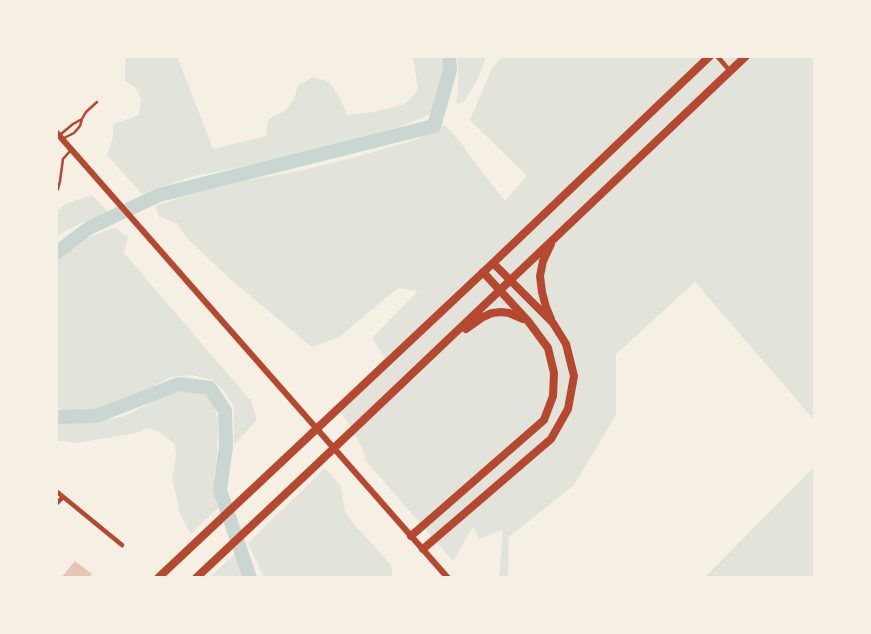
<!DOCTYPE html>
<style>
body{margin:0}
#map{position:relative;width:871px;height:634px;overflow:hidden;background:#f6efe4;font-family:"Open Sans",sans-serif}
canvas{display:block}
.frame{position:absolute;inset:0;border:58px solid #f6efe4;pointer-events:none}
</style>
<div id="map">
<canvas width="871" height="634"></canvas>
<div class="frame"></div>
</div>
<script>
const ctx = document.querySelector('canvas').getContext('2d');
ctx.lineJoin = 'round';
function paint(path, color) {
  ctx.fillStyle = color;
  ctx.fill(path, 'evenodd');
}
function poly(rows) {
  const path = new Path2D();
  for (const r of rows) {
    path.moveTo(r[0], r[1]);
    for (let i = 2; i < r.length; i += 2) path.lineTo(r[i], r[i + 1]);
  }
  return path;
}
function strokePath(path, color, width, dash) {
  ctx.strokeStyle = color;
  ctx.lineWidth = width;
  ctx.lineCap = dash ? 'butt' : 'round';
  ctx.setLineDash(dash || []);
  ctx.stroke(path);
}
const green = poly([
 [129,56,177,56,213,149,266,136,268,119,285,111,294,99,298,85,314,77,329,82,341,100,347,115,373,112,405,104,418,90,413,56,440,56,445,72,438,101,429,115,402,126,368,136,259,163,190,177,142,194,107,155,113,137,113,124,139,115,141,100,136,88,125,81,125,60],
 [458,56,487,56,476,82,464,102,456,104,458,91],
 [503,56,815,56,815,421,695,282,616,354,616,415,574,485,509,537,508,576,509,578,499,578,503,530,479,539,473,527,453,561,365,460,363,451,353,429,337,409,387,362,372,338,418,291,398,288,339,337,312,347,230,279,185,236,177,223,159,217,156,206,188,195,244,181,299,171,352,158,415,140,445,125,462,144,473,160,505,201,527,176,470,120,492,68],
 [92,195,109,213,79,224,56,236,56,213,65,204],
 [115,227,128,237,124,253,251,401,257,420,234,445,234,406,223,390,212,380,192,375,171,377,152,387,134,394,112,406,91,412,69,412,56,407,56,259,85,239],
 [180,388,203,391,214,402,218,421,217,455,214,481,220,506,191,534,179,512,178,503,172,479,176,456,175,444,158,431,147,428,136,433,76,443,64,441,56,441,56,421,94,422,125,416],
 [815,466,815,578,704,578],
 [325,468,340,485,342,492,345,512,356,527,376,548,391,565,393,578,264,578,248,543],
 [236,553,246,578,209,578]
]);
const river = poly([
 [56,253,89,228,159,195,434,126,450,70,449,56],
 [56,417,96,416,179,384,210,388,225,411,226,447,220,490,250,578]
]);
const building = poly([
 [75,561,92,574,89,578,61,578]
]);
const service = poly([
 [61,134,73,124,82,119],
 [64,138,74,133,80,126,82,119,86,112,97,102],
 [56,191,58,189,60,181,63,159,71,150]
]);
const minor = poly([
 [717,56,730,71],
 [56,491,122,545],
 [56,504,63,497]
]);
const secondary = poly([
 [56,132,448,578]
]);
const primary = poly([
 [551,244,543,261,540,276,542,292,546,307,551,319],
 [466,329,483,317,492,313,501,312,509,313,523,319],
 [411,536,544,420,553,396,554,373,548,348,528,321,483,272],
 [423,549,551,439,568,409,574,376,566,344,553,323,493,263],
 [158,578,493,263,710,56],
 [196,578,313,468,746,56]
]);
paint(green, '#e2e4dc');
strokePath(river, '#c9d6d2', 14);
paint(building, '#e6c5b7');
strokePath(service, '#b5482f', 2.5);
strokePath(minor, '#b5482f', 4.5);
strokePath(secondary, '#b5482f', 6);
strokePath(primary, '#b5482f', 8);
</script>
